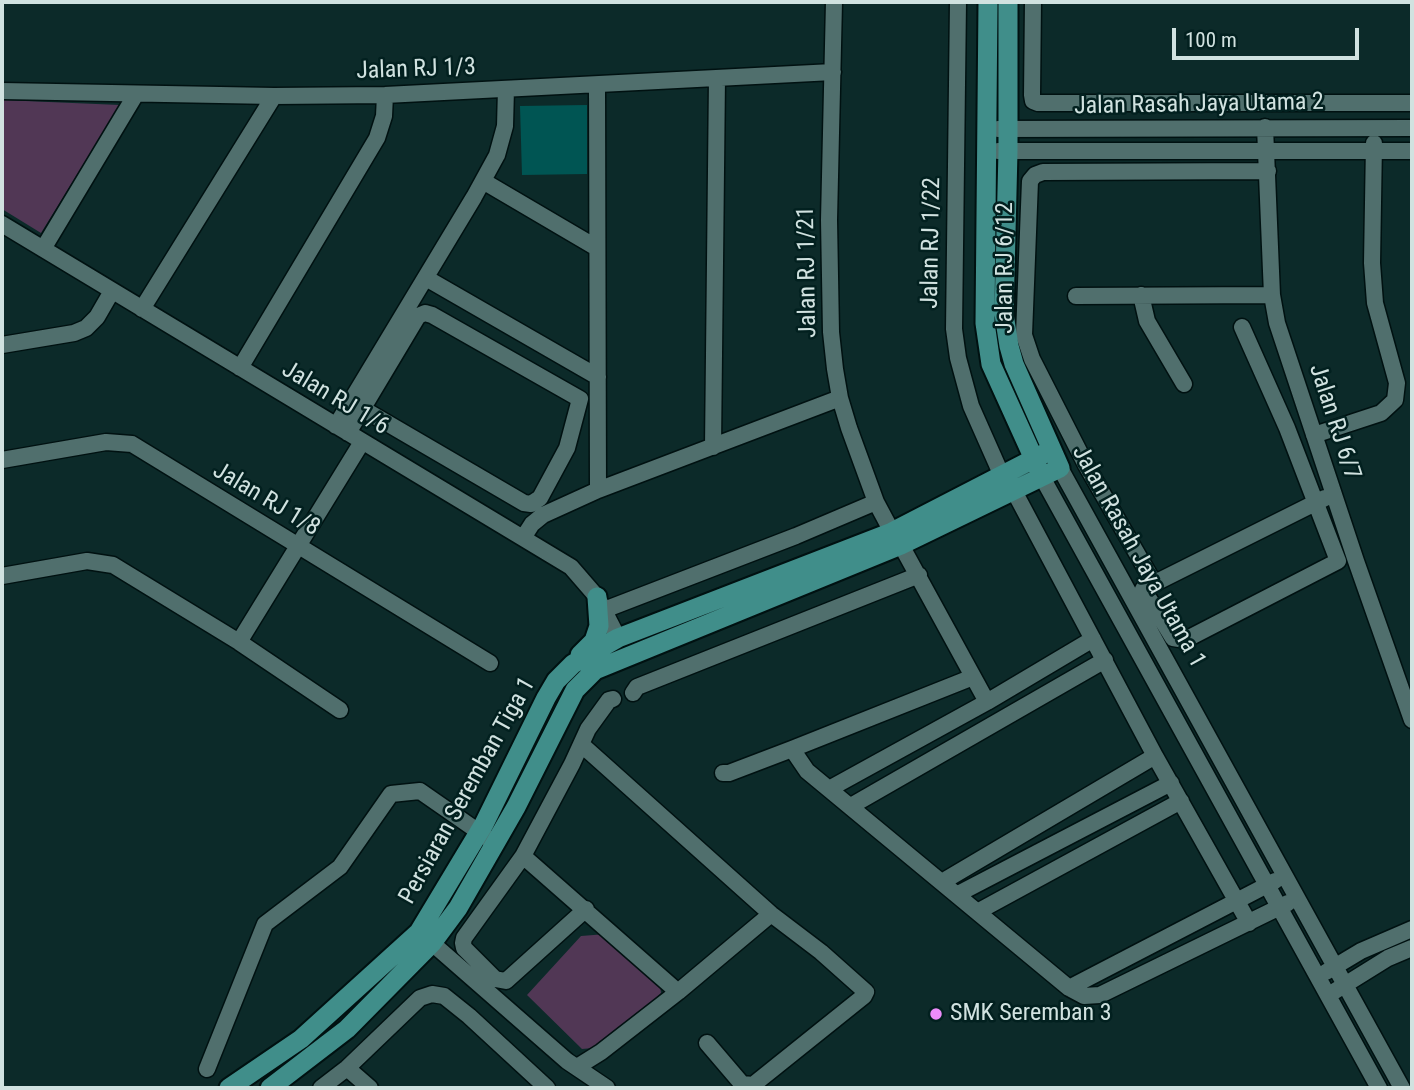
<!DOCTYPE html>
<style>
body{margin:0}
#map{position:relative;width:1414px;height:1090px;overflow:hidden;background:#0c2a29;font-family:"Roboto Condensed",sans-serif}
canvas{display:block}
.frame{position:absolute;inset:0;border:4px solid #d1e2e0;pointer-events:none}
.scale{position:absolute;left:1172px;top:28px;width:187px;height:32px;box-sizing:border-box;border:4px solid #d1e2e0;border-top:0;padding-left:9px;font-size:21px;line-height:24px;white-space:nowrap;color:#d1e2e0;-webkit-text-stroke:5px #02201f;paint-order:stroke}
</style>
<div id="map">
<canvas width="1414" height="1090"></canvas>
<div class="frame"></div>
<div class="scale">100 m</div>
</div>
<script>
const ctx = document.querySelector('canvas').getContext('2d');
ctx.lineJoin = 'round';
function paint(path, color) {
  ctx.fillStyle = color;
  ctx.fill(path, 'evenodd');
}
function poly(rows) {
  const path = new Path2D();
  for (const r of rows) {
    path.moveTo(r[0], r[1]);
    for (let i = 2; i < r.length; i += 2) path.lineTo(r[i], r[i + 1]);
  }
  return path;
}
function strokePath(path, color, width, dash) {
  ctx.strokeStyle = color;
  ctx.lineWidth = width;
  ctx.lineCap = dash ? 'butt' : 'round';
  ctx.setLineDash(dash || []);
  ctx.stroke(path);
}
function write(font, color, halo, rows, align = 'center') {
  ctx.font = font + ' "Roboto Condensed",sans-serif';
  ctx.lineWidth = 5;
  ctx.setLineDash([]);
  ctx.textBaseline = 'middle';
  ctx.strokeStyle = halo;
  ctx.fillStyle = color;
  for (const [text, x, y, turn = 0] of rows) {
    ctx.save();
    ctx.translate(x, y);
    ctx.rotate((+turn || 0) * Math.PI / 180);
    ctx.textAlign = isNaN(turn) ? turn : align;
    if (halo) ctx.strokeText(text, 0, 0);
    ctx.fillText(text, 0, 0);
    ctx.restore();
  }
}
const green = poly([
 [2,100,120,105,41,233,2,209],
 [606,934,659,978,661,993,604,1047,582,1049,527,995,581,936]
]);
const building = poly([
 [587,105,587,174,522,175,520,106]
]);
const minor = poly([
 [834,2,829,220,831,332,835,369,840,398,849,428,876,502,892,532],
 [958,2,954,329,958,358,971,406,1002,476],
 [1033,2,1032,95,1033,101,1038,103,1412,103],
 [597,85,598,490],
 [2,91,274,96,385,95,833,72],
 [1265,127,1272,295,1277,323,1356,561,1412,720],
 [998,129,1412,128],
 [998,151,1412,151],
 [483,181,597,248],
 [2,224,571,567,597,597,618,638],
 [43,249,136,94],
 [426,278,598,377],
 [1141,295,1147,321,1184,384],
 [1076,296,1272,295],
 [142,309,274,96],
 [2,345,74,333,86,328,97,317,112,291],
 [240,368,377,138,384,116,385,95],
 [336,426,474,197,497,155,505,126,506,89],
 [348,433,418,316,425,313,432,315,580,399,567,448,540,498,531,504,524,503,363,409],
 [1314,435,1381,413,1395,400,1397,383,1375,303,1372,263,1374,143],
 [713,447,717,78],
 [2,460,106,442,132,444,490,663],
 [1060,468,1402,1088],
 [1042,477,1379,1088],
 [1014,491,1155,756,1249,923],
 [523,538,532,524,543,515,598,490,840,398],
 [901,545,987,702],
 [2,576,87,561,113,565,239,642,340,710],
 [1154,583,1086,465,1032,359,1024,335,1030,181,1035,175,1043,172,1268,171],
 [1145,588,1325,498],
 [1143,589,1173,638,1185,640,1338,561,1287,428,1242,327],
 [604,610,796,536,876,502],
 [239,642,362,442],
 [633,693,637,687,919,575],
 [582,745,771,914,821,952,866,992,864,996,753,1085,742,1084,707,1043],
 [792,749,807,771,1069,988,1084,996,1100,995,1288,903],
 [723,773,729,773,792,749,973,677],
 [829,789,987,702,1093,639],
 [851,806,1105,660],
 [523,856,678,992],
 [942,882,1155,756],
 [958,894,1171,783],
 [586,909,506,981,495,979,464,948,463,943,464,938,523,856,572,764,588,729,609,700,613,699],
 [979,911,1181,801],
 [424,936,567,1061,607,1088],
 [1326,972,1361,951,1412,929],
 [1069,988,1275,881],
 [1335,991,1388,958,1412,948],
 [577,1067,601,1052,678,992,771,914],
 [347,1068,370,1088],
 [207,1069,265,924,340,867,391,794,420,791,489,839],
 [321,1088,347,1068,420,998,432,994,444,996,469,1016,547,1088]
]);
const major = poly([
 [988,2,985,323,991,364,1039,470],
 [580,655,594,641,599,626,597,597],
 [229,1088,301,1039,419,932,484,824,546,698,556,681,573,664,618,638,892,532,1051,450],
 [270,1088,347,1029,432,943,458,908,516,807,575,690,595,670,901,545,1060,468,1014,364,1009,346,1004,314,1008,151,1008,2]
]);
const markers = [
 [936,1014,7,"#ec8cfa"]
];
const streetNames = [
 ["Jalan RJ 1/3",416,70,-2],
 ["Jalan Rasah Jaya Utama 2",1199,105,-1],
 ["Jalan RJ 1/22",932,243,-89],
 ["Jalan RJ 6/12",1006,268,-90],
 ["Jalan RJ 1/21",808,272,-91],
 ["Jalan RJ 1/6",335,399,31],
 ["Jalan RJ 6/7",1334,422,72],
 ["Jalan RJ 1/8",266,500,31],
 ["Jalan Rasah Jaya Utama 1",1138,557,61],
 ["Persiaran Seremban Tiga 1",468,791,-61]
];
const poiNames = [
 ["SMK Seremban 3",950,1014]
];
paint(green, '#513755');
paint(building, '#005553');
strokePath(minor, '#011', 19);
strokePath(major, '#011', 23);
strokePath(minor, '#506f6d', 16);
strokePath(major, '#408e8a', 19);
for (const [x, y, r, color] of markers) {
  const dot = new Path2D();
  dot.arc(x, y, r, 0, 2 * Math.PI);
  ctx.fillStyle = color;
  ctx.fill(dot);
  strokePath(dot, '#02201f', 2.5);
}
write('24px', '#d1e2e0', '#02201f', streetNames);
write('24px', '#d1e2e0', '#02201f', poiNames, 'left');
</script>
